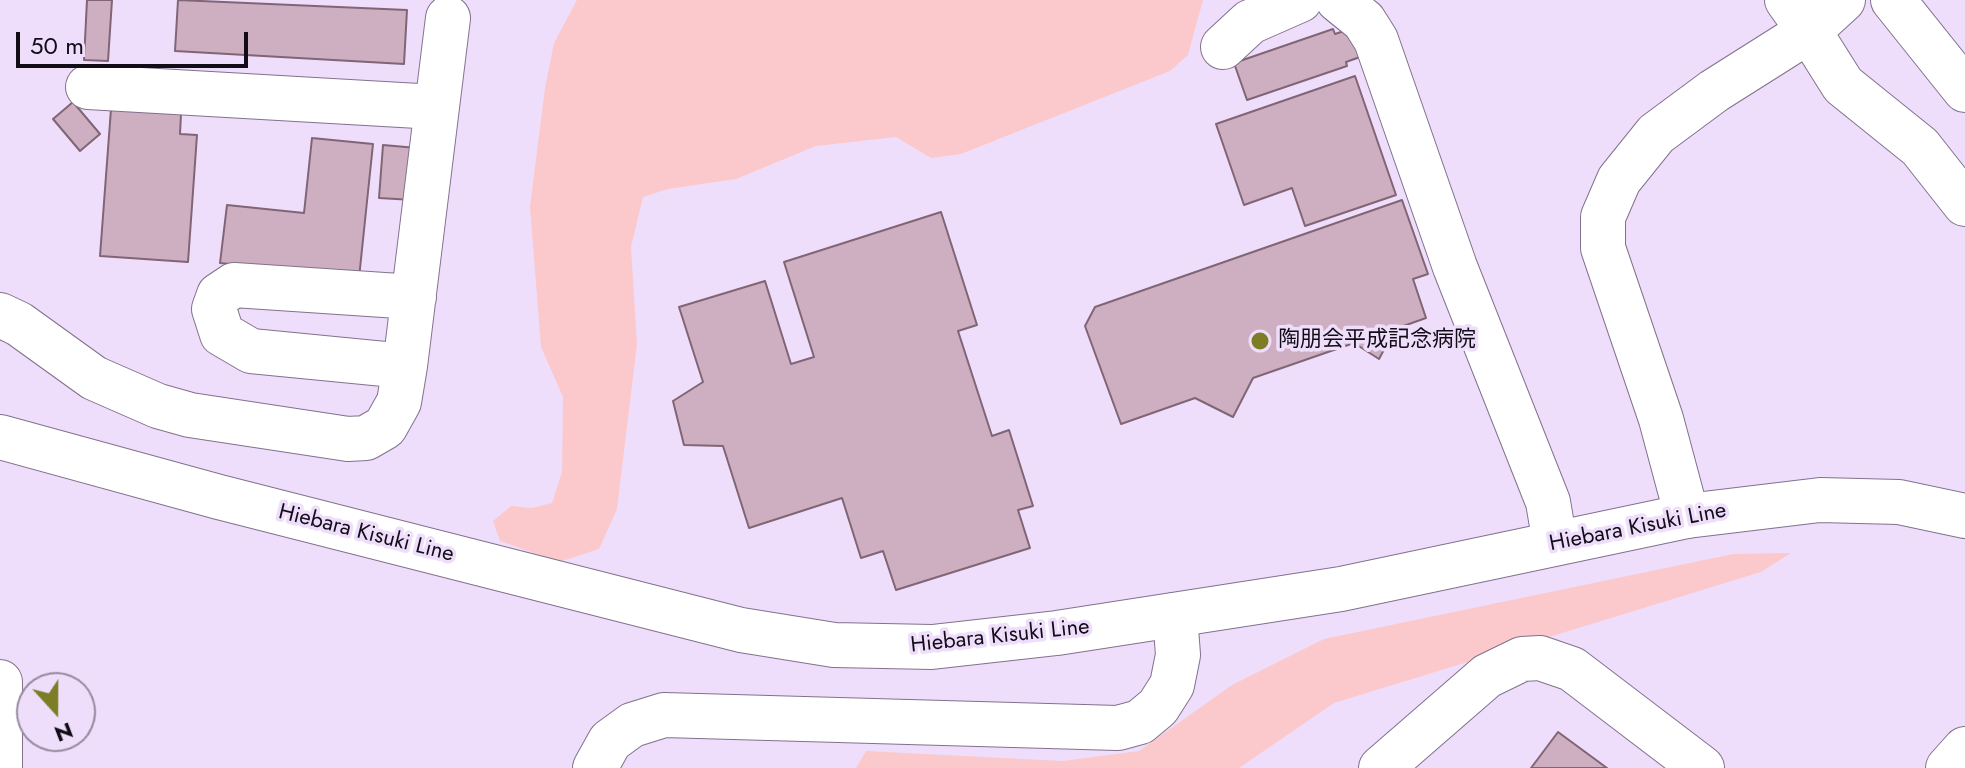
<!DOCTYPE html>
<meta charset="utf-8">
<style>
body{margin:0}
#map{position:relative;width:1965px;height:768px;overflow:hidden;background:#efdefb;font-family:Jost,sans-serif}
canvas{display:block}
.north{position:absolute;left:16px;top:672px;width:80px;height:80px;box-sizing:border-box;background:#efdefb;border:2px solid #978a9f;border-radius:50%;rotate:159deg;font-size:22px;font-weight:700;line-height:32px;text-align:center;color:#120c16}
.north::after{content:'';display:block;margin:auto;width:28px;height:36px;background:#7d7d26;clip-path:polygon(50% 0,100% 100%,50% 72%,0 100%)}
.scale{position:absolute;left:16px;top:32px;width:232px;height:36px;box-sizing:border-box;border:4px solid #120c16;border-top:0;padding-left:10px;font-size:24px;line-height:28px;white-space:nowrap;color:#120c16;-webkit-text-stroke:6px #efdefb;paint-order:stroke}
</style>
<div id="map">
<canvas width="1965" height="768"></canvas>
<div class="north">N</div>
<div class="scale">50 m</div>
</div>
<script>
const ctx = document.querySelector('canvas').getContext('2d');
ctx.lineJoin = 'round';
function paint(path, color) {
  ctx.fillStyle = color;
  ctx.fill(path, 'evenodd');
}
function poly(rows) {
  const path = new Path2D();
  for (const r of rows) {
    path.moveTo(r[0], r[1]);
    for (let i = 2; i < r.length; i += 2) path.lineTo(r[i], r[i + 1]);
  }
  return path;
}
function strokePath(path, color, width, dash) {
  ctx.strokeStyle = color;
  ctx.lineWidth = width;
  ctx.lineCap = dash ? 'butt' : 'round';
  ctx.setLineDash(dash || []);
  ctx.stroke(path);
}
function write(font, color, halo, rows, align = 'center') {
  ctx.font = font + ' Jost,"Noto Sans JP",sans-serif';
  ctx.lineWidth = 7;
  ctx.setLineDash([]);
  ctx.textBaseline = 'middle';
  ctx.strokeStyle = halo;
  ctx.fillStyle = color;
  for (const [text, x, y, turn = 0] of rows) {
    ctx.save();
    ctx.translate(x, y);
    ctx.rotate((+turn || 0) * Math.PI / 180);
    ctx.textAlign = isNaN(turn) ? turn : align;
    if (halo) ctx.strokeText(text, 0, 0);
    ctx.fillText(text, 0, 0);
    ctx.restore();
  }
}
const green = poly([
 [577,0,1203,0,1188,55,1170,71,961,154,931,158,896,137,816,146,736,179,668,189,643,197,631,247,637,344,617,509,599,549,559,562,500,541,493,521,511,506,532,508,552,503,562,472,563,397,541,347,530,207,545,88,554,43],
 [1791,553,1761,572,1334,703,1239,768,856,768,866,751,1063,761,1139,751,1232,685,1324,639,1733,554]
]);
const building = poly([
 [87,0,112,0,108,61,84,60,87,0],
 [178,0,407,10,404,64,175,51,178,0],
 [1333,29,1335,34,1350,29,1360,57,1346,62,1347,66,1247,100,1234,63,1333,29],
 [1355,76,1396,195,1305,226,1292,188,1244,205,1216,124,1355,76],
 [73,102,100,134,80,151,53,119,73,102],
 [111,109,181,114,180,134,197,135,188,262,100,256,111,109],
 [312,138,373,144,359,278,220,263,227,205,304,213,312,138],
 [383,145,417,148,413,200,379,198,383,145],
 [1402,200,1428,274,1413,279,1426,318,1395,329,1379,359,1354,343,1253,378,1233,417,1195,398,1121,424,1085,326,1095,307,1402,200],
 [941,212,977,325,958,331,992,436,1009,430,1033,506,1018,510,1030,548,896,590,883,551,861,558,842,498,749,528,723,446,684,445,673,401,703,382,679,307,765,281,791,364,814,357,784,262,941,212],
 [1558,732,1607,768,1531,768,1558,732]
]);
const minor = poly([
 [1338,0,1364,21,1376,40,1455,267,1548,502,1555,543],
 [1843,0,1809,31,1843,85,1920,147,1965,204],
 [1893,0,1965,90],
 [1223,47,1250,22,1300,0],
 [88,87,436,107],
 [0,315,19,324,94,378,158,406,190,415,348,439,366,438,385,427,399,402,405,366,448,18],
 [405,366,251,351,222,334,214,309,219,295,234,285,414,297],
 [1687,516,1661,419,1603,248,1603,217,1619,180,1656,134,1714,91,1809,31,1787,0],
 [0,682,0,768],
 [595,768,610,741,632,725,664,715,1118,728,1140,722,1158,707,1172,685,1178,655,1175,615],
 [1381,768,1487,676,1522,659,1540,658,1572,669,1702,768],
 [1948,768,1965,749]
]);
const major = poly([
 [0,437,219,497,741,630,834,645,932,647,1057,633,1341,589,1687,516,1820,500,1899,502,1965,516]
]);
const markers = [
 [1260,341,10,"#7d7d26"]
];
const poiNames = [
 ["陶朋会平成記念病院",1278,341]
];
const streetNames = [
 ["Hiebara Kisuki Line",1638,528,-11],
 ["Hiebara Kisuki Line",366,534,14],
 ["Hiebara Kisuki Line",1000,637,-6]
];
paint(green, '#fbc9cc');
paint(building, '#ceafc1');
strokePath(building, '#806575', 2);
strokePath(minor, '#81728c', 46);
strokePath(major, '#81728c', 46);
strokePath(minor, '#fff', 44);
strokePath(major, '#fff', 44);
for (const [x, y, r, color] of markers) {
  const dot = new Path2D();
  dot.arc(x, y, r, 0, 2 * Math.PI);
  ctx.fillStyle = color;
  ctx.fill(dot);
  strokePath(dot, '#efdefb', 3);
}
write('22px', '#120c16', '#efdefb', poiNames, 'left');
write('22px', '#120c16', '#efdefb', streetNames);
</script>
